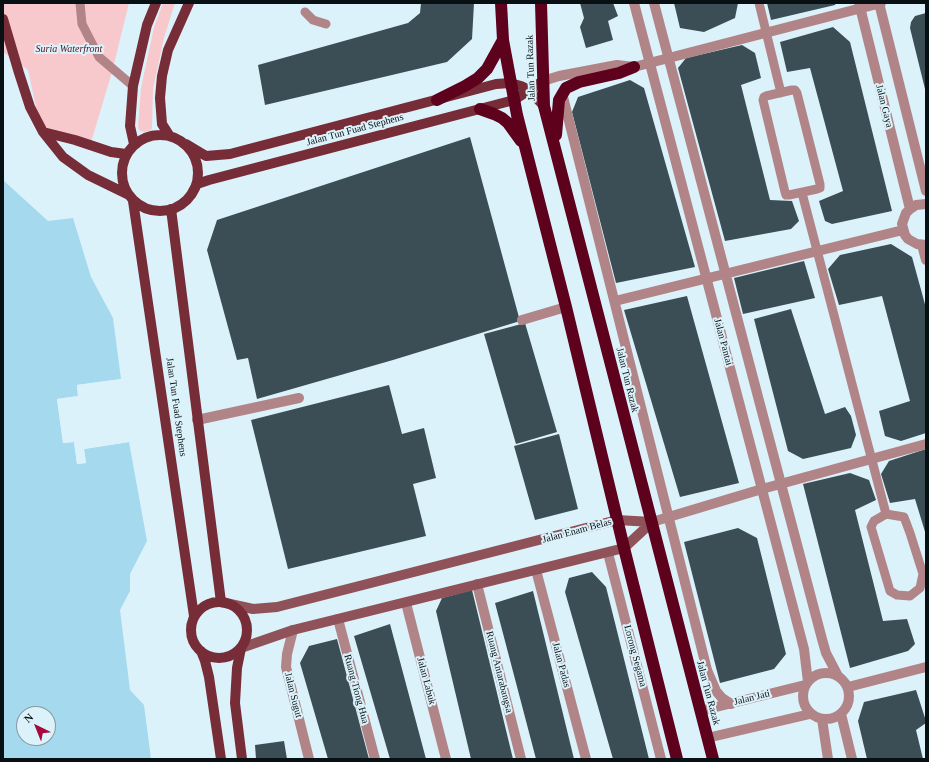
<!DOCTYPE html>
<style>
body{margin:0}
#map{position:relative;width:929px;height:762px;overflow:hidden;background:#dcf2fb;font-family:"Times New Roman",serif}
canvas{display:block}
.frame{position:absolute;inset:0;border:4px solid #081013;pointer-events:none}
.north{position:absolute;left:16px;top:706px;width:40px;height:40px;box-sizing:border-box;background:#dcf2fb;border:1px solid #87989e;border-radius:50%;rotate:317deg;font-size:11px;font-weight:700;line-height:16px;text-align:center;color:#081013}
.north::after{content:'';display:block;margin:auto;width:14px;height:18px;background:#a50a3a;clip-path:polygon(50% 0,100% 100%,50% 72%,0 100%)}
</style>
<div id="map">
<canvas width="929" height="762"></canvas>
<div class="frame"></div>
<div class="north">N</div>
</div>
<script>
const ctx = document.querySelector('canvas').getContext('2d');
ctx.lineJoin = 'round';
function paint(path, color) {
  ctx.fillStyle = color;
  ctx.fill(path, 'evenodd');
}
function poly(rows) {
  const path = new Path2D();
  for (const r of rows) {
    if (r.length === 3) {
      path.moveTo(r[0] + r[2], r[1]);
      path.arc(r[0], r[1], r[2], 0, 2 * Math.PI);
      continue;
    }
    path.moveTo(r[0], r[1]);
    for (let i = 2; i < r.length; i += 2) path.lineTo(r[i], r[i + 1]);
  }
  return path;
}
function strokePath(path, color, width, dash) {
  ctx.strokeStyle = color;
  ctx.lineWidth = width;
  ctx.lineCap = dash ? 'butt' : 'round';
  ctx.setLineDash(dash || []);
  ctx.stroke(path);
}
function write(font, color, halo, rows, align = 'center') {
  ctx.font = font + ' "Times New Roman",serif';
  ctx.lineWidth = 4;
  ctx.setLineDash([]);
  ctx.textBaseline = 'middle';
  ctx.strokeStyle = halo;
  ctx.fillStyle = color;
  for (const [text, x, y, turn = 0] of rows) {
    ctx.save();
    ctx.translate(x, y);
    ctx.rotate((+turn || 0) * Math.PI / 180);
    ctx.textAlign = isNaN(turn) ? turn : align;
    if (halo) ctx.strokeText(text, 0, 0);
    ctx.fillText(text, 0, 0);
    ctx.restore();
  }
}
const green = poly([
 [3,3,129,3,112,72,90,146,40,126,28,70,3,52],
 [163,3,175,3,164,38,153,89,152,128,150,131,143,132,139,130,138,126,141,88,154,27]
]);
const water = poly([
 [3,180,48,221,73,218,91,277,113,318,121,379,77,385,78,396,57,399,63,443,74,442,77,464,86,463,84,449,129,442,147,541,130,574,130,591,120,610,130,690,144,705,151,759,3,759],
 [24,714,48,714,48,738,24,738]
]);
const pier = poly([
 [121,379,121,381,79,387,79,397,59,400,65,441,76,441,78,462,84,461,82,449,83,447,129,440,129,442,84,449,86,463,77,464,74,442,63,443,57,399,78,396,77,385]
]);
const building = poly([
 [421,3,474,3,472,39,447,62,265,105,258,65,408,23,420,13],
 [580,3,613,3,618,16,608,21,613,40,586,48,580,27,584,18],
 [674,3,738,3,735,18,704,32,680,28],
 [767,3,836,3,835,5,771,20],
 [926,13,926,89,925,89,910,28,911,22,915,16],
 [833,27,850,42,892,211,832,224,825,221,819,201,843,191,810,68,787,72,780,42],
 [742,45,755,53,761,78,741,85,770,200,792,201,799,221,791,229,725,241,678,68,686,58],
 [630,80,644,88,695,267,616,283,572,112,578,97],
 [470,137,520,321,393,360,257,399,248,358,237,360,207,250,217,220],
 [891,244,912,257,926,308,926,433,901,441,885,436,879,411,910,401,882,296,839,305,828,269,840,255],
 [804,261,815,298,743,314,734,278],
 [687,296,739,483,680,497,624,310],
 [791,309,825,414,845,407,851,416,856,435,851,448,803,459,788,451,754,319],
 [525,323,557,432,516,444,484,334],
 [389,385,402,434,424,428,436,478,413,484,426,536,288,569,251,420],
 [559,434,578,509,535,520,514,446],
 [926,449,926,535,915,499,890,503,881,474,889,461],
 [850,473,869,480,876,500,855,510,883,621,907,619,915,644,908,651,850,668,803,484],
 [738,528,757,538,786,654,774,669,720,683,684,542],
 [592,572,606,587,649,759,613,759,565,592,569,578],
 [472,590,513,759,471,759,436,611,442,598],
 [533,591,574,759,536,759,495,603],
 [390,624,426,759,390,759,354,636],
 [337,639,369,759,328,759,300,663,309,646],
 [916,690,926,721,926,723,916,730,923,759,867,759,858,721,864,702],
 [284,741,287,759,256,759,255,745]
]);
const lane = poly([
 [80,3,82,24,99,57,133,86],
 [759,3,781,93],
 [305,12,313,20,326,24],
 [792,90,795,90,797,93,820,184,820,188,817,189,789,195,786,195,785,192,763,100,764,97,766,96,792,90],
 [802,193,886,514],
 [886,514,904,517,910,533,923,574,920,588,910,596,897,595,890,591,871,527,874,521,886,514]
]);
const street = poly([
 [634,3,804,649,808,682],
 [654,3,822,639,826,653,838,676],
 [859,3,910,209],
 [879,3,926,191],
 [543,81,559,76,617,65,634,67,881,3],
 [562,93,707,670,716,691,722,698,731,704],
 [926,204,916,205,910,209,906,213,902,224,905,235,908,239,917,244,926,245],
 [922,245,926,260],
 [615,301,903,230],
 [522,320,566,307],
 [197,420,299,398],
 [652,522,762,489,926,444],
 [608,553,661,759],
 [536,570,586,759],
 [477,584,521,759],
 [406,603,446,759],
 [338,619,375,759],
 [293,630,287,654,286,667,309,759],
 [826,696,23],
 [848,687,926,667],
 [700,711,805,685],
 [841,714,852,759],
 [822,719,828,759],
 [707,738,810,714]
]);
const secondary = poly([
 [221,602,253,609,277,607,617,520,652,522],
 [241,648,293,630,624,548,652,522]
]);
const primary = poly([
 [3,19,19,73,30,107,43,132,63,157,88,175,127,194],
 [43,132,75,140,111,152,126,154],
 [160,173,38],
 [169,135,162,124,160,98,162,76,168,50,189,3],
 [134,144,130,126,133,86,147,25,156,3],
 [186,144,206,156,230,154,496,84,510,83,521,86,529,90,544,106],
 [191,195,197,184,209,180,514,100,543,81],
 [133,201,194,616],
 [171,209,221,602],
 [219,630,28],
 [241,648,237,668,235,703,242,759],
 [201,651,205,661,209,677,221,759]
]);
const highway = poly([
 [501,3,503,40,517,115,566,307,624,548,677,759],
 [541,3,544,106,713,759],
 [437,100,465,86,478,78,487,69,503,40],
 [480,109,494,114,502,118,508,123,521,141],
 [556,135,559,100,566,88,579,82,619,73,634,67]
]);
const parkNames = [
 ["Suria Waterfront",69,49]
];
const streetNames = [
 ["Jalan Tun Razak",531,68,-92],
 ["Jalan Gaya",884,106,76],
 ["Jalan Tun Fuad Stephens",355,130,-15],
 ["Jalan Pantai",723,342,75],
 ["Jalan Tun Razak",627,380,76],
 ["Jalan Tun Fuad Stephens",176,407,82],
 ["Jalan Enam Belas",577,531,-15],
 ["Lorong Segama",635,656,75],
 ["Jalan Padas",561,665,75],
 ["Ruang Antarabangsa",499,672,76],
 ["Jalan Labuk",426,681,75],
 ["Ruang Tiong Hua",356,689,75],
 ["Jalan Tun Razak",708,693,75],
 ["Jalan Sugut",293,695,76],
 ["Jalan Jati",752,698,-14]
];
paint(green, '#f7c9cc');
paint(water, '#a5d9ee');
paint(pier, '#dcf2fb');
paint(building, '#3b4e55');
strokePath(lane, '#b18588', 9);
strokePath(street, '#b18588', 10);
strokePath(secondary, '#905259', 10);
strokePath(primary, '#762d38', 10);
strokePath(highway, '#5e011d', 12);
write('italic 10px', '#50121e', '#dcf2fb', parkNames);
write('10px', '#081013', '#dcf2fb', streetNames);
</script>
